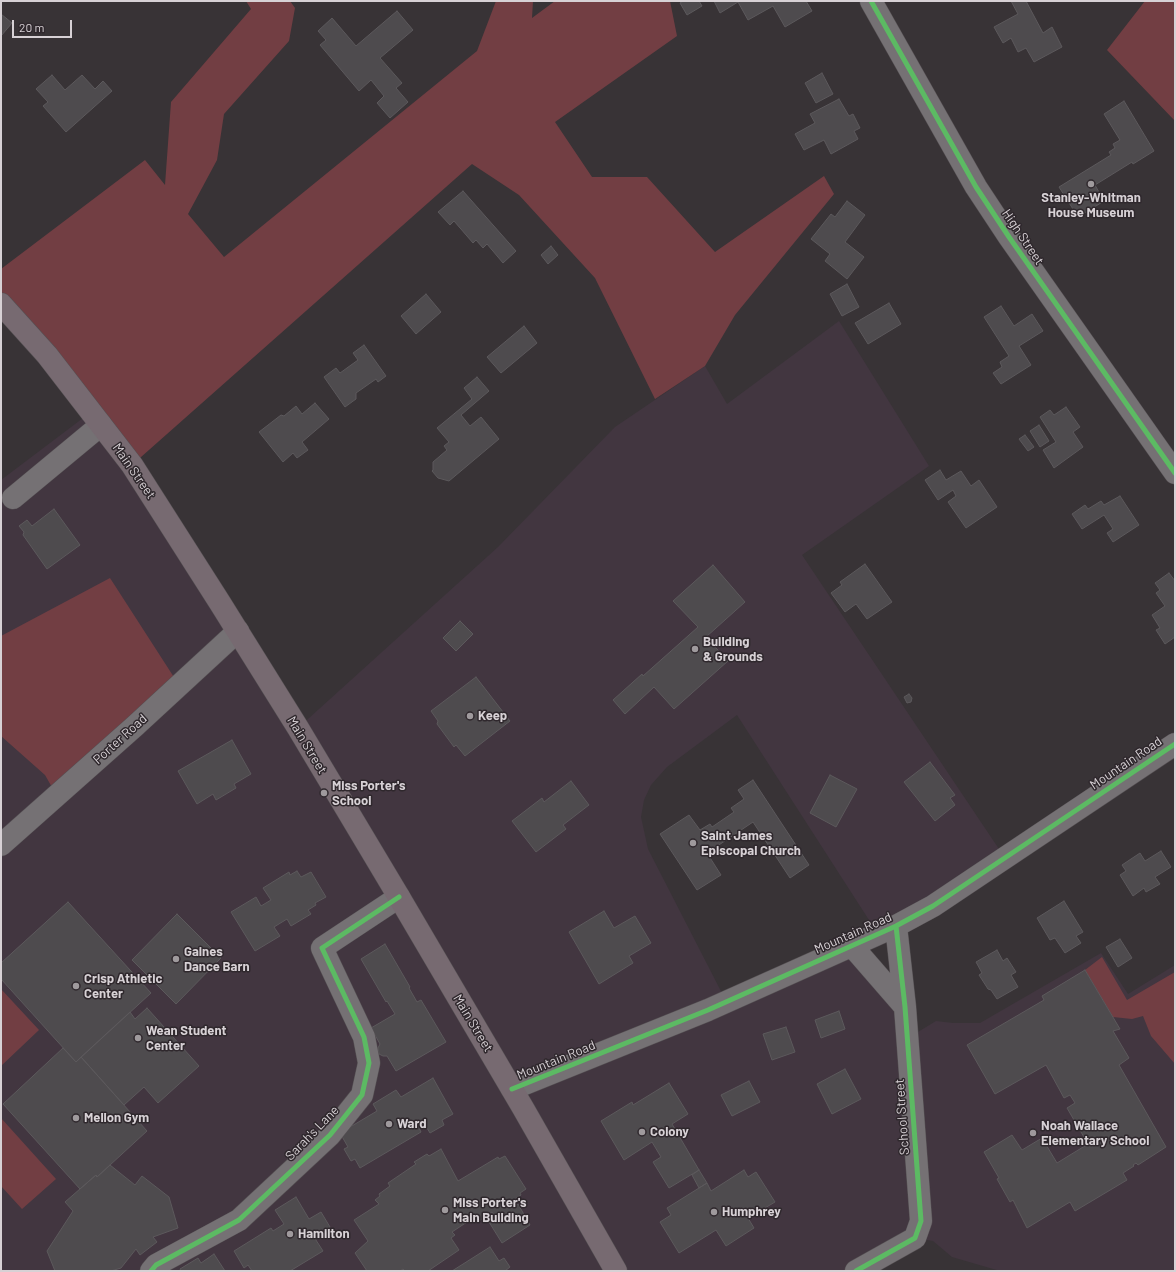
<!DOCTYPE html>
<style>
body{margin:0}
#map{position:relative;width:1176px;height:1272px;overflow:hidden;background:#383336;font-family:Barlow,sans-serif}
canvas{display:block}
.frame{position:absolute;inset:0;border:2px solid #d7d1d5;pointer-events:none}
.scale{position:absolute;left:12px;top:20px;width:60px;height:18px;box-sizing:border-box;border:2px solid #d7d1d5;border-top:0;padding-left:5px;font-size:12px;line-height:14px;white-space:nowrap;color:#d7d1d5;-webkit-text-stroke:3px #2f282d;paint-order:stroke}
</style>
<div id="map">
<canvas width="1176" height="1272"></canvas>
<div class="frame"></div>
<div class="scale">20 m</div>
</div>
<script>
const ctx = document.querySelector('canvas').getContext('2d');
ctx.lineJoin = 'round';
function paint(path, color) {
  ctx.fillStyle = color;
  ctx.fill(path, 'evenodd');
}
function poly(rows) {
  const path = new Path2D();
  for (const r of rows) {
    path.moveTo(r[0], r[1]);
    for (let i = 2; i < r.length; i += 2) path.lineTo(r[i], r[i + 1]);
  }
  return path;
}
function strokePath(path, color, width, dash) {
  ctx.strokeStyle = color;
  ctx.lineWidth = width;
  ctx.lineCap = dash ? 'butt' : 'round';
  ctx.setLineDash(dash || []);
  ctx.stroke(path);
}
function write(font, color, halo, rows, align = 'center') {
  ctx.font = font + ' Barlow,sans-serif';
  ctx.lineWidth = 3;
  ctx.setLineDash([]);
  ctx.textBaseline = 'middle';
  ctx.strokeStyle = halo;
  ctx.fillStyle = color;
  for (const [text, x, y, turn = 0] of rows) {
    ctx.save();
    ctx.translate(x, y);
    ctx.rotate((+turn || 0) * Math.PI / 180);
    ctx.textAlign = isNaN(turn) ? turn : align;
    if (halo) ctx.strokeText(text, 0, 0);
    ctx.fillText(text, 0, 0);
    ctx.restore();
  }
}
const built = poly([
 [839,321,929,466,802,555,1005,858,878,934,737,715,667,767,651,785,644,800,641,817,648,849,726,1001,852,946,905,1007,908,1038,936,1021,953,1023,980,1023,1101,953,1128,994,1175,965,1175,1271,1000,1271,952,1257,933,1241,915,1238,856,1271,1,1271,1,480,91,412,298,728,498,547,615,427,705,366,727,404]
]);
const green = poly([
 [246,1,290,1,295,8,289,41,224,114,217,160,188,214,224,257,477,51,496,1,533,1,532,18,555,1,670,1,677,36,555,122,592,177,647,177,715,252,824,176,834,194,735,315,705,366,655,399,595,278,519,195,472,164,132,465,1,304,1,269,145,160,165,185,171,102,251,9],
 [1145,1,1175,1,1175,121,1107,50],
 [110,578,179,685,57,796,45,775,1,736,1,636],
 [1102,957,1127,1000,1175,972,1175,1064,1151,1036,1143,1016,1132,1019,1113,1017,1085,970],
 [1,989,39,1030,1,1066],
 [1,1118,56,1179,22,1209,1,1186]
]);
const building = poly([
 [683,1,699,1,702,6,687,15,680,3,683,1],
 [714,1,806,1,812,11,785,27,773,6,748,20,738,2,720,13,714,1],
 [1011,1,1026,1,1043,33,1052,27,1062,47,1034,62,1026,48,1018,52,1011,38,1003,43,994,27,1018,14,1011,1],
 [397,11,413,30,380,58,402,83,396,88,408,102,390,118,377,103,384,96,371,80,359,91,320,45,326,40,318,31,332,18,356,46,397,11],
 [1,14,12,23,1,36,1,14],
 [822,73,833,94,816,103,805,83,822,73],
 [52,75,65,90,82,75,95,89,103,81,112,91,66,132,43,106,48,102,36,89,52,75],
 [839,99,849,116,853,114,860,128,854,131,858,139,831,154,824,140,804,150,795,134,815,123,810,114,839,99],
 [1124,101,1154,151,1133,164,1132,162,1095,185,1104,201,1078,217,1059,187,1111,155,1109,152,1115,148,1113,144,1120,140,1104,114,1124,101],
 [463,191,516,251,503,263,487,244,483,248,476,240,473,243,454,221,450,225,438,212,463,191],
 [847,201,865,215,845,242,864,257,847,279,825,261,830,254,811,239,831,214,835,217,847,201],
 [551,246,558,255,548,264,541,255,551,246],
 [847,284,859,307,842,316,830,294,847,284],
 [426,294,441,312,416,334,401,316,426,294],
 [889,303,901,324,868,344,855,323,889,303],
 [1001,306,1014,326,1032,314,1043,331,1019,346,1031,365,1001,384,993,373,1002,367,1000,362,1009,356,984,317,1001,306],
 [524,326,537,343,501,373,487,357,524,326],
 [364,345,386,376,378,382,376,379,356,393,356,399,345,407,324,377,336,368,340,373,358,360,353,353,364,345],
 [477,377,489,391,461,415,470,426,481,417,499,439,449,481,438,478,432,471,433,470,433,462,447,450,444,446,449,442,437,428,472,399,464,388,477,377],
 [315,403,329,419,302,442,308,450,297,458,293,453,283,462,259,432,281,415,284,416,296,406,302,414,315,403],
 [1066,407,1080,427,1073,432,1083,447,1054,468,1043,450,1056,442,1040,417,1050,410,1054,415,1066,407],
 [1039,425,1049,441,1040,447,1030,431,1039,425],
 [1025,435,1034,447,1028,451,1019,439,1025,435],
 [940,470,946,480,961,471,971,486,979,480,997,507,966,528,948,502,956,496,953,490,938,500,925,480,940,470],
 [1120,496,1139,525,1113,542,1107,533,1113,529,1104,515,1082,529,1072,514,1085,505,1088,509,1101,501,1104,505,1120,496],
 [54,509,80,545,47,569,23,535,24,532,19,526,27,520,32,526,54,509],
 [865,564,892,602,867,619,856,604,845,612,831,593,842,585,840,582,865,564],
 [713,565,745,602,706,637,728,661,674,709,654,687,625,714,613,700,642,674,643,676,698,627,673,601,713,565],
 [1169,573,1175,581,1175,637,1165,644,1156,630,1160,628,1152,615,1165,606,1156,593,1160,590,1155,583,1169,573],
 [460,621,473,634,456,651,443,638,460,621],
 [476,677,510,721,465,756,456,745,454,747,437,724,438,721,431,711,476,677],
 [909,694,912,698,911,702,907,703,904,697,909,694],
 [232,740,251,774,234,784,236,788,216,800,213,794,197,804,178,771,232,740],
 [930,762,955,795,950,798,955,805,935,821,904,782,930,762],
 [830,775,857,789,836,827,810,813,830,775],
 [753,780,809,865,790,878,753,822,707,853,721,875,697,890,660,834,689,815,700,830,710,824,712,827,734,812,731,808,744,799,738,790,753,780],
 [571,781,589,805,563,825,566,829,536,852,512,821,542,798,544,802,571,781],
 [1161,851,1171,867,1155,877,1160,884,1146,892,1144,888,1133,896,1120,875,1126,871,1122,865,1140,853,1145,861,1161,851],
 [297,871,301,877,311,872,326,897,315,903,316,905,308,910,311,914,291,926,287,919,274,927,280,936,255,951,231,912,256,897,261,906,271,900,263,888,289,872,290,875,297,871],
 [1064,901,1083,932,1076,936,1081,943,1065,953,1055,938,1050,940,1037,918,1064,901],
 [68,902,151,993,76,1062,1,979,1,963,68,902],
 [604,911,614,928,635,916,651,943,629,956,633,963,599,984,569,932,604,911],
 [177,914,221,958,176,1004,132,960,177,914],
 [1120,939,1132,958,1118,967,1106,947,1120,939],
 [385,944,410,987,409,988,417,1002,421,1000,446,1042,396,1071,387,1056,383,1056,379,1054,378,1048,380,1044,371,1028,395,1014,387,1001,386,1002,361,959,385,944],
 [997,950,1003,961,1007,958,1016,972,1011,975,1018,987,997,999,991,990,988,989,979,975,982,973,976,962,997,950],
 [1085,970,1120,1029,1113,1031,1129,1058,1119,1065,1166,1147,1138,1165,1136,1163,1133,1165,1134,1166,1123,1173,1127,1180,1075,1211,1070,1202,1027,1228,1013,1200,1010,1202,997,1179,999,1178,984,1152,1012,1135,1022,1150,1042,1138,1057,1163,1088,1144,1067,1108,1075,1103,1070,1095,1064,1098,1046,1065,995,1094,967,1045,1044,1000,1042,996,1085,970],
 [147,1008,199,1066,158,1103,144,1087,124,1105,81,1057,130,1012,135,1019,147,1008],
 [839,1011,845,1029,821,1038,815,1020,839,1011],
 [786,1027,795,1052,772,1060,763,1034,786,1027],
 [63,1048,76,1062,81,1057,147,1131,97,1177,96,1175,80,1189,3,1104,63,1048],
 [845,1069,861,1099,832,1114,817,1084,845,1069],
 [433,1078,453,1114,442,1120,444,1125,430,1133,424,1123,418,1126,421,1132,360,1168,355,1159,351,1161,344,1149,348,1147,340,1133,377,1111,373,1104,396,1090,401,1097,433,1078],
 [749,1081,760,1102,732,1116,721,1095,749,1081],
 [669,1083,688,1114,672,1124,699,1170,669,1188,653,1162,661,1157,652,1142,624,1160,601,1121,632,1102,633,1105,669,1083],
 [441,1149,458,1181,498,1157,499,1159,505,1156,526,1189,520,1193,521,1195,508,1203,511,1208,518,1204,530,1225,502,1243,489,1222,496,1218,492,1212,479,1221,476,1216,452,1232,455,1235,451,1238,459,1250,428,1271,405,1271,403,1269,400,1271,367,1271,355,1253,368,1241,354,1220,379,1204,375,1200,380,1196,379,1194,390,1186,388,1183,416,1164,414,1162,427,1154,429,1156,441,1149],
 [110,1165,135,1185,142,1176,169,1197,178,1228,153,1237,157,1242,140,1255,136,1249,121,1268,111,1271,55,1271,47,1251,73,1211,65,1202,96,1175,97,1177,110,1165],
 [699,1170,707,1183,699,1188,692,1175,699,1170],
 [744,1170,748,1177,756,1172,775,1202,748,1218,754,1228,726,1246,716,1230,679,1253,660,1222,671,1215,667,1208,707,1183,711,1191,744,1170],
 [296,1197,309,1219,321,1212,330,1227,314,1237,323,1251,290,1271,252,1271,248,1265,244,1268,234,1251,271,1228,273,1231,284,1224,275,1210,296,1197],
 [490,1247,499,1261,504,1258,510,1267,505,1271,452,1271,490,1247],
 [214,1254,225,1271,181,1271,180,1269,198,1258,201,1263,214,1254]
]);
const minor = poly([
 [871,1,976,187,1009,237,1175,473],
 [13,498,101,425],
 [1,845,135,726,238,631],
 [852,946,905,1007],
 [512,1089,708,1010,896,926,933,906,1175,744],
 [151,1271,156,1265,239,1220,330,1135,362,1095,369,1063,364,1037,322,948,399,897],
 [856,1271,915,1238,921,1221,905,1007,896,926]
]);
const highway = poly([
 [1,304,47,355,132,465,220,603,298,728,399,897,523,1108,616,1271]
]);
const cycleway = poly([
 [871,1,976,187,1009,237,1175,473],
 [512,1089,708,1010,896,926,933,906,1175,744],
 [151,1271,156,1265,239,1220,330,1135,362,1095,369,1063,364,1037,322,948,399,897],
 [856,1271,915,1238,921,1221,905,1007,896,926]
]);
const markers = [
 [1091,184,4,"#9f9a9d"],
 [695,649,4,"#9f9a9d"],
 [470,716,4,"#9f9a9d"],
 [324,793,4,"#9f9a9d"],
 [693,843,4,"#9f9a9d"],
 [176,959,4,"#9f9a9d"],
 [76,986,4,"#9f9a9d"],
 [138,1038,4,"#9f9a9d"],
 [76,1118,4,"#9f9a9d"],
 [389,1124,4,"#9f9a9d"],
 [642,1132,4,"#9f9a9d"],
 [1033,1133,4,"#9f9a9d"],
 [445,1210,4,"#9f9a9d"],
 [714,1212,4,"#9f9a9d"],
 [290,1234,4,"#9f9a9d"]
];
const poiNames = [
 ["Stanley-Whitman",1091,198,"center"],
 ["House Museum",1091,213,"center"],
 ["Building",703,642],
 ["& Grounds",703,657],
 ["Keep",478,716],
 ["Miss Porter's",332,786],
 ["School",332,801],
 ["Saint James",701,836],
 ["Episcopal Church",701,851],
 ["Gaines",184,952],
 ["Dance Barn",184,967],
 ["Crisp Athletic",84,979],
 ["Center",84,994],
 ["Wean Student",146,1031],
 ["Center",146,1046],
 ["Mellon Gym",84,1118],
 ["Ward",397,1124],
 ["Noah Wallace",1041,1126],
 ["Elementary School",1041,1141],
 ["Colony",650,1132],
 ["Miss Porter's",453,1203],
 ["Main Building",453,1218],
 ["Humphrey",722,1212],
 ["Hamilton",298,1234]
];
const streetNames = [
 ["High Street",1023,237,56],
 ["Main Street",134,471,55],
 ["Porter Road",120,739,-42],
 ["Main Street",307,745,59],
 ["Mountain Road",1126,763,-34],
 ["Mountain Road",853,933,-24],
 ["Main Street",473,1023,59],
 ["Mountain Road",556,1060,-22],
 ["School Street",902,1117,-94],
 ["Sarah's Lane",312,1133,-46]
];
paint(built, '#423640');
paint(green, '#723e43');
paint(building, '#4e4b4e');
strokePath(building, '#5c595c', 1);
strokePath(minor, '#544f52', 23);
strokePath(highway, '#544f52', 23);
strokePath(minor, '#757174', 22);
strokePath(highway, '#776a71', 22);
strokePath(cycleway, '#5cba63', 5);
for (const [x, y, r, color] of markers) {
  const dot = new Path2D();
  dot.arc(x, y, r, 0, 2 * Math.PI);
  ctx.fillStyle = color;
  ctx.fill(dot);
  strokePath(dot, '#2f282d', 1.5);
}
write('bold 13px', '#d7d1d5', '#2f282d', poiNames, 'left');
write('13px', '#d7d1d5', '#2f282d', streetNames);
</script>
